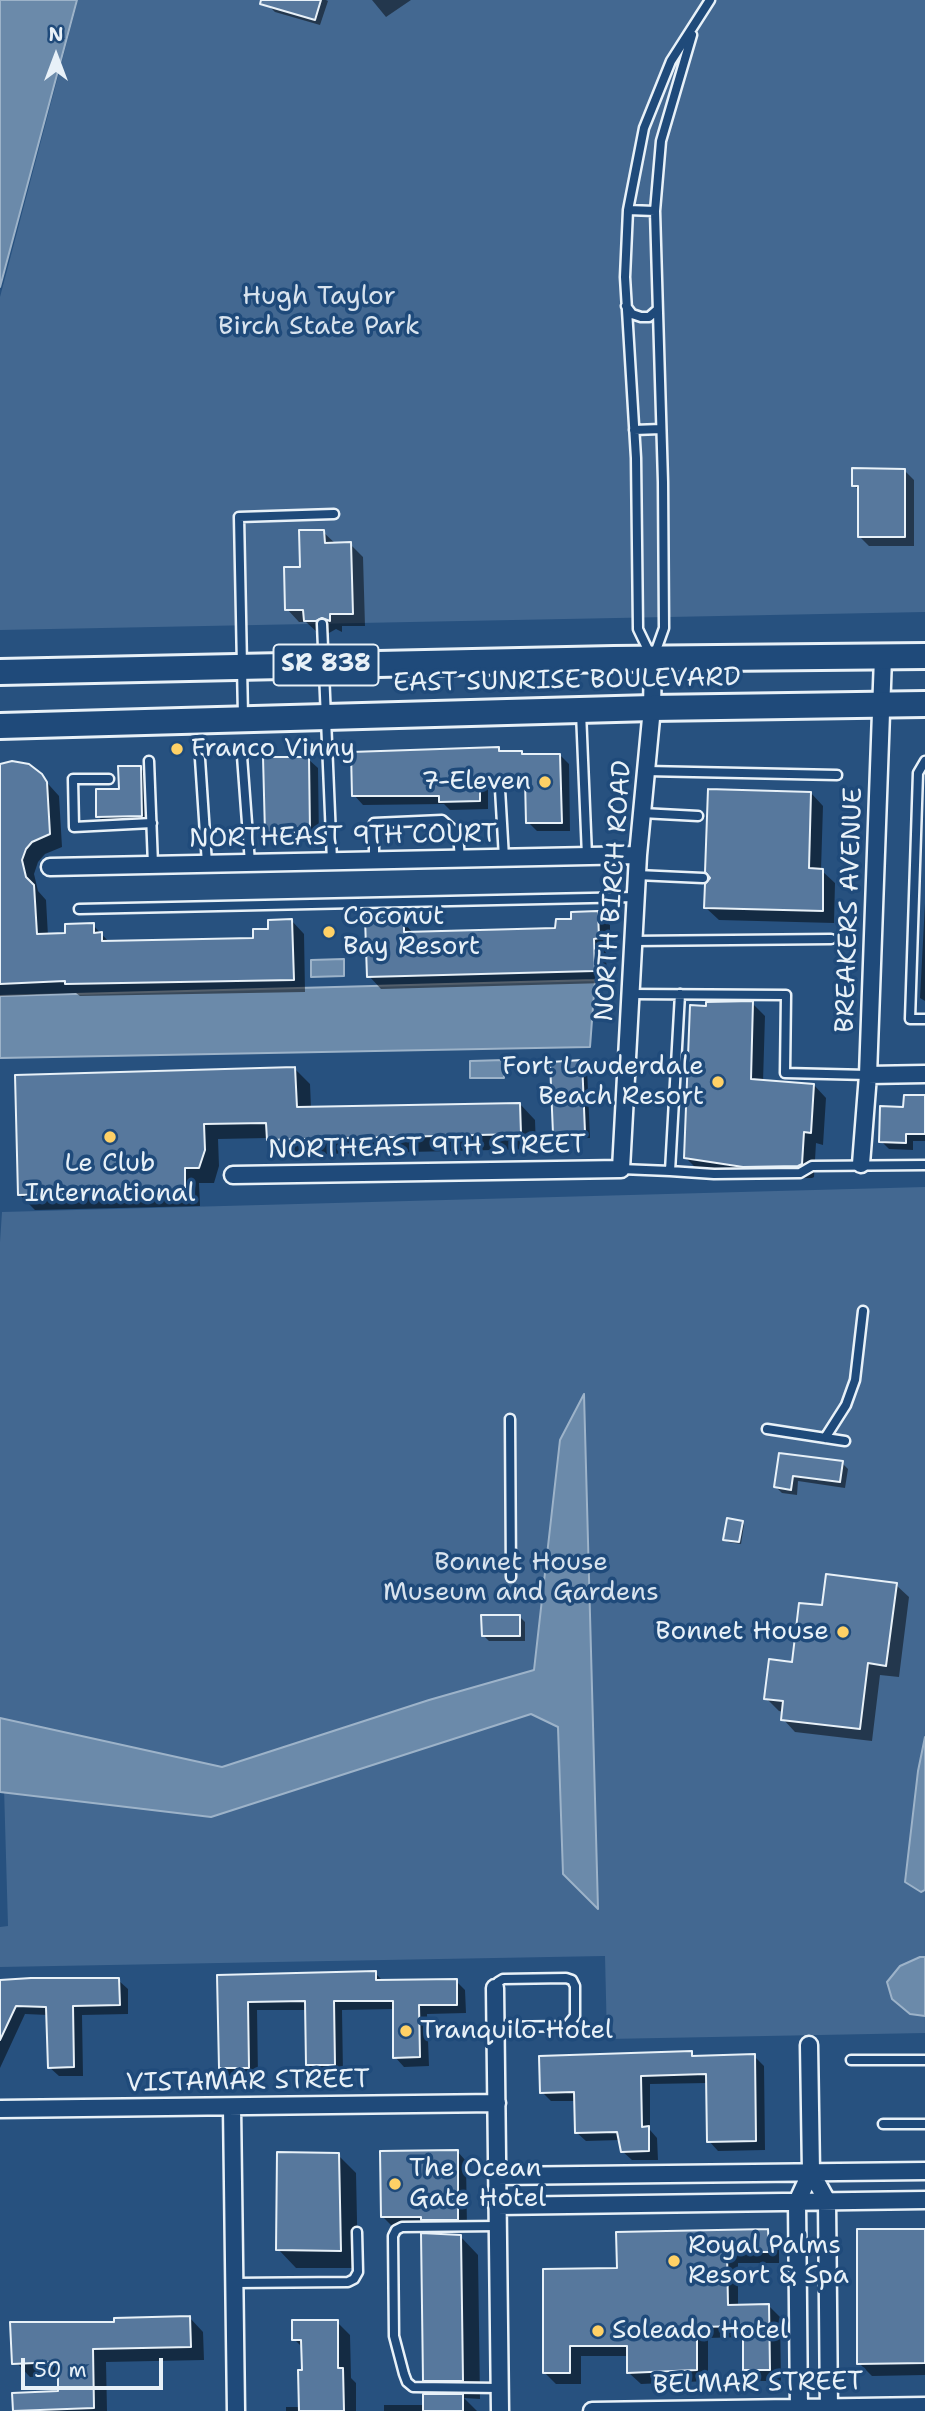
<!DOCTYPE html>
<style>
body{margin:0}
#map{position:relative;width:925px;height:2411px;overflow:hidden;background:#27517f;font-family:"Shantell Sans",sans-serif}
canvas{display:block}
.north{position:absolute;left:21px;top:21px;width:70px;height:70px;-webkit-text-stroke:5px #1f4a7a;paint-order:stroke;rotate:0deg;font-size:19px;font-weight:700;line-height:28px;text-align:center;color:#e8f1f8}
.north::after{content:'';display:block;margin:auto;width:24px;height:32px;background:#e8f1f8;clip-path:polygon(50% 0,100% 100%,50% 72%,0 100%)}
.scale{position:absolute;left:21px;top:2358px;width:142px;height:32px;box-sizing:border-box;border:4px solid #e8f1f8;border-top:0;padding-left:9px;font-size:21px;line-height:24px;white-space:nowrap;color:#e8f1f8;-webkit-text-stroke:5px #1f4a7a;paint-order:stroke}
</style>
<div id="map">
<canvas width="925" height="2411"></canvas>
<div class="north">N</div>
<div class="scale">50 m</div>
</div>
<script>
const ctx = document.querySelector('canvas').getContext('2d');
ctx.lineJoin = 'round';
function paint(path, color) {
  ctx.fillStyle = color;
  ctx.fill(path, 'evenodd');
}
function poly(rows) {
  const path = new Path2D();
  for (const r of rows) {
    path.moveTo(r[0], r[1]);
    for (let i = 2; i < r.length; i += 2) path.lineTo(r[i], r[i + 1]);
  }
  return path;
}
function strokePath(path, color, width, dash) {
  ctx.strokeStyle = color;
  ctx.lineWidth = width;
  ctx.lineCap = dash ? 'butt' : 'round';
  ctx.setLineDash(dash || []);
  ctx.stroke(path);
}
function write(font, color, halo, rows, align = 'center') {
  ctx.font = font + ' "Shantell Sans",sans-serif';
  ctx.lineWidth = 7;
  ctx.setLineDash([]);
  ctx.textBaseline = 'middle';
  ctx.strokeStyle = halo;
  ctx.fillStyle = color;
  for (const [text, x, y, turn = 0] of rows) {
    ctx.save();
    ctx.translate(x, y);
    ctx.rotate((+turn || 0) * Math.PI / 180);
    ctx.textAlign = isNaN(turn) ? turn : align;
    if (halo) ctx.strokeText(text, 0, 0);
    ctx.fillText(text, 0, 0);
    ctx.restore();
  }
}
const green = poly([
 [78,0,925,0,925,612,0,630,0,297],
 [925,1187,925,2033,607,2039,605,1956,0,1967,0,1927,8,1926,2,1719,0,1718,0,1242,2,1212]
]);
const water = poly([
 [0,0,77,0,0,287,0,0],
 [344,959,344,976,311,977,311,960,344,959],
 [595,980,590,1047,0,1058,0,996,595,980],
 [504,1060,504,1078,470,1078,470,1061,504,1060],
 [584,1394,598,1909,563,1874,558,1727,531,1714,211,1817,0,1792,0,1718,222,1767,429,1700,534,1670,560,1440,584,1394],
 [925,1737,925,1890,921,1892,905,1882,918,1771,925,1737],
 [920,1957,925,1957,925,2016,910,2014,892,1999,887,1982,900,1966,920,1957]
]);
const shadow = poly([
 [271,0,326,0,328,1,320,25,275,12,269,6],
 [372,0,411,0,386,17],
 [905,471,914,480,914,546,869,546,859,536,860,491,853,485],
 [323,532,336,544,350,544,363,557,365,626,342,626,342,632,336,629,329,633,318,633,306,622,299,622,287,609],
 [498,749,502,753,522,752,525,756,560,755,569,764,570,831,537,831,528,822,527,788,488,789,488,809,450,810,444,804,363,805,354,795],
 [308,759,318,768,319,841,276,841,267,832],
 [0,766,41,776,59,796,62,847,45,854,38,862,34,874,38,891,46,900,48,936,67,935,93,925,110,943,255,940,292,921,304,934,305,992,80,996,76,993,0,996],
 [140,768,150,777,151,825,107,826,98,816],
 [811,793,823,806,821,870,835,883,834,923,719,920,706,908],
 [925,903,925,1001,920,998],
 [598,913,610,925,610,950,606,951,607,983,381,989,369,976,387,918,393,924,404,923,414,934,557,930,573,920],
 [752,1003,765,1016,763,1082,814,1085,826,1098,823,1145,816,1143,814,1177,812,1178,757,1179,698,1170,685,1157,708,1008],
 [581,1062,587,1068,590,1138,560,1139,554,1133],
 [295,1069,310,1084,311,1108,520,1104,535,1120,536,1149,283,1155,268,1138,218,1139,219,1166,214,1183,199,1183,200,1206,35,1210,20,1195],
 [925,1097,925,1141,913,1141,913,1150,889,1149,881,1141,905,1109],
 [780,1455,842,1463,848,1469,845,1488,798,1481,797,1495,782,1493,776,1487],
 [742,1522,744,1525,741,1544,728,1542,725,1539],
 [896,1585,909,1597,899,1677,880,1675,872,1741,795,1732,783,1719,784,1712,779,1711,766,1698,793,1663,824,1607],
 [519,1616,525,1622,525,1641,489,1641,483,1635],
 [375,1973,383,1981,456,1981,465,1990,466,2013,427,2014,429,2066,404,2067,395,2057,395,2009,342,2010,343,2074,317,2074,308,2065,307,2010,257,2010,258,2076,230,2076,220,2067,219,1976],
 [118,1980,128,1989,128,2014,82,2015,83,2076,59,2076,49,2067,48,2015,25,2014,0,2068,0,1982],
 [691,2053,696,2057,754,2056,764,2066,765,2150,718,2151,709,2141,708,2083,650,2084,650,2130,657,2138,658,2160,632,2160,622,2151,621,2140,586,2141,576,2132,576,2101,551,2101,542,2092],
 [457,2151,466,2161,467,2229,428,2225,392,2226,383,2217],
 [338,2155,356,2173,358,2268,296,2268,278,2249],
 [767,2231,779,2243,779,2263,738,2263,738,2306,769,2306,780,2317,781,2381,756,2381,744,2370,744,2337,708,2338,708,2381,641,2384,629,2373,629,2356,581,2356,581,2384,556,2384,544,2372,619,2269],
 [925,2231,925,2375,872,2376,859,2363],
 [460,2236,478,2255,480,2399,464,2398,477,2411,384,2411,384,2405,425,2405,440,2396,424,2380],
 [190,2318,203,2332,204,2360,106,2362,107,2411,14,2411,14,2394,60,2393,60,2376,30,2377,17,2363,115,2323],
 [337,2322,350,2335,351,2378,356,2383,356,2411,286,2411,286,2407,301,2407,303,2348,294,2339]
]);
const building = poly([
 [261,0,321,0,315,20,260,4,261,0],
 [852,468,905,469,905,537,858,537,858,486,852,486,852,468],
 [299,530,324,530,325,543,351,542,353,614,330,614,330,621,322,618,316,621,304,621,303,610,285,610,284,567,300,567,299,530],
 [499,747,499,751,522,751,522,754,560,754,562,823,526,823,525,779,480,780,480,801,439,802,439,796,352,796,351,752,499,747],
 [263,757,309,757,310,832,265,833,263,757],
 [12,761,29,764,42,774,47,782,50,834,32,842,26,849,22,860,26,877,34,885,37,934,65,933,65,924,94,923,94,933,102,932,102,941,253,938,253,929,268,929,268,920,292,919,294,980,65,984,65,981,0,984,0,764,12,761],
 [118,766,141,766,142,816,96,817,96,789,119,789,118,766],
 [708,789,811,792,809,868,823,869,823,911,704,908,705,884,710,878,705,872,708,789],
 [598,911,599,938,594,939,595,971,367,977,365,918,388,916,388,922,404,921,404,932,555,928,556,919,571,919,571,912,598,911],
 [753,1001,751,1079,814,1084,811,1133,804,1132,802,1164,798,1166,743,1167,684,1158,690,1005,706,1006,706,1002,753,1001],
 [582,1060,585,1132,553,1134,550,1062,582,1060],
 [295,1067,297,1107,520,1103,521,1134,267,1140,266,1123,204,1124,205,1150,199,1168,185,1168,185,1191,18,1195,15,1075,295,1067],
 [904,1095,925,1095,925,1134,906,1134,906,1143,879,1142,880,1106,903,1107,904,1095],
 [779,1453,843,1461,840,1482,793,1476,791,1490,774,1487,779,1453],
 [727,1518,743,1521,739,1542,723,1540,727,1518],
 [826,1574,897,1583,886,1666,868,1663,860,1729,781,1720,783,1701,764,1699,769,1659,792,1662,799,1603,822,1605,826,1574],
 [481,1615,520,1615,520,1636,482,1636,481,1615],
 [376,1971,376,1980,457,1979,457,2005,419,2005,420,2057,393,2058,393,2001,334,2001,335,2065,306,2065,305,2001,248,2002,249,2068,219,2068,217,1975,376,1971],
 [31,1978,119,1978,120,2005,73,2006,74,2067,48,2068,46,2007,16,2006,0,2040,0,1980,31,1978],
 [692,2051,692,2056,755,2054,756,2141,707,2142,706,2074,641,2076,642,2127,649,2126,649,2151,621,2152,617,2132,575,2133,574,2092,540,2093,539,2056,692,2051],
 [458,2150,458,2220,421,2220,421,2217,381,2217,380,2151,458,2150],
 [277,2152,339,2153,341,2251,276,2250,277,2152],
 [768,2229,769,2252,727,2252,728,2305,769,2304,770,2370,743,2370,743,2326,697,2327,697,2370,627,2373,627,2346,570,2346,570,2373,543,2373,543,2269,617,2268,616,2232,768,2229],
 [857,2229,925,2229,925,2363,857,2364,857,2229],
 [421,2233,461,2235,463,2381,423,2381,421,2233],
 [190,2316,191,2347,93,2349,94,2408,13,2411,12,2393,58,2391,58,2362,12,2364,10,2322,114,2322,114,2318,190,2316],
 [292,2320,338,2320,338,2368,343,2368,344,2411,299,2411,298,2370,302,2370,301,2340,292,2340,292,2320],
 [423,2394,463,2394,463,2411,423,2411,423,2394]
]);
const service = poly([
 [628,210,655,211],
 [626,306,632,314,641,317,649,317,657,310],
 [634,430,661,429],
 [322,624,332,861],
 [651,656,638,629,636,458,625,277,628,210,644,128,671,61,710,0],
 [654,656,664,628,663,482,655,211,661,141,692,35],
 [581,712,587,856],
 [243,716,239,517,334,514],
 [242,756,250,863],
 [200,759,207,864],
 [149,761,153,865],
 [925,761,918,773,910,1019,925,1019],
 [646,771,837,775],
 [109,779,73,779,74,827,152,823],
 [500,789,504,858],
 [642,813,698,816],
 [374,860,374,823,442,820,458,834,460,859],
 [637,875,703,878],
 [79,909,636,897],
 [633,941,831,939],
 [630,994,786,995,785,1073,868,1075],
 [621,1169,670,1171,680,994],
 [670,1171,714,1174,800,1173,812,1166,925,1165],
 [510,1419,511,1577],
 [767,1429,845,1441],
 [825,1438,846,1405,855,1380,863,1311],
 [495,1988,498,1982,503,1979,566,1978,572,1980,575,1986,575,2016,567,2026,496,2027],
 [851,2060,925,2060],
 [883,2124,925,2124],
 [498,2226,402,2227,396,2230,393,2236,394,2336,404,2374,407,2382,413,2387,500,2388],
 [234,2283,348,2282,354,2279,358,2272,357,2232]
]);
const minor = poly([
 [50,867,638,855],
 [868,1075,925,1074],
 [861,1164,868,1075,883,657],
 [233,1175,621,1169,638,855,652,708,653,659],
 [495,1988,500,2411],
 [232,2107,236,2411],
 [0,2109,497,2103],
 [811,2172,827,2201,829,2411],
 [497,2176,925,2171],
 [497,2206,925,2200],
 [592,2411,925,2406],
 [799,2411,797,2202,811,2172,809,2045]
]);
const primary = poly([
 [0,672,614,659,925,656],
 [0,726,652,708,925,704]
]);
const markers = [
 [177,749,7,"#ffd166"],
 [545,782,7,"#ffd166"],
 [329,932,7,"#ffd166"],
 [718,1082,7,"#ffd166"],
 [110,1137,7,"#ffd166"],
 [843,1632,7,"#ffd166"],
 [406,2031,7,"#ffd166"],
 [395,2184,7,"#ffd166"],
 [674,2261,7,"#ffd166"],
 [598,2331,7,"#ffd166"]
];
const shields = [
 [326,665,105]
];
const shieldNames = [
 ["SR 838",326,665]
];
const parkNames = [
 ["Hugh Taylor",319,297],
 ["Birch State Park",319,327],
 ["Bonnet House",521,1563],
 ["Museum and Gardens",521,1593]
];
const streetNames = [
 ["EAST SUNRISE BOULEVARD",567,681,-1],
 ["NORTHEAST 9TH COURT",343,837,-1],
 ["NORTH BIRCH ROAD",614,891,-86],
 ["BREAKERS AVENUE",850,910,-88],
 ["NORTHEAST 9TH STREET",427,1148,-1],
 ["VISTAMAR STREET",248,2082,-1],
 ["BELMAR STREET",758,2384,-1]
];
const poiNames = [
 ["Franco Vinny",191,749],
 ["7-Eleven",531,782,"right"],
 ["Coconut",343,917],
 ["Bay Resort",343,947],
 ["Fort Lauderdale",704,1067,"right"],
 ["Beach Resort",704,1097,"right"],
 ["Le Club",110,1164,"center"],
 ["International",110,1194,"center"],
 ["Bonnet House",829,1632,"right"],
 ["Tranquilo Hotel",420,2031],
 ["The Ocean",409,2169],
 ["Gate Hotel",409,2199],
 ["Royal Palms",688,2246],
 ["Resort & Spa",688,2276],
 ["Soleado Hotel",612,2331]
];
paint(green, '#436891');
paint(water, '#6b8aaa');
strokePath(water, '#9db3c9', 2);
paint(shadow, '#0007');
paint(building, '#57789d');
strokePath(building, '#e8f1f8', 2);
strokePath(service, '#e8f1f8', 13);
strokePath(minor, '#e8f1f8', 21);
strokePath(primary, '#e8f1f8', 30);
strokePath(service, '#1f4a7a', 8);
strokePath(minor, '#1f4a7a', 16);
strokePath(primary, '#1f4a7a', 24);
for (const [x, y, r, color] of markers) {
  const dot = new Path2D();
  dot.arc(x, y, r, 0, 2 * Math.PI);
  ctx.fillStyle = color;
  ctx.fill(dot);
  strokePath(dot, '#1f4a7a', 2.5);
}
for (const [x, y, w] of shields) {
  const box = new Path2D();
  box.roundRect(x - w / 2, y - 20.5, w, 41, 5);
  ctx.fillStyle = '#1f4a7a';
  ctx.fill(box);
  strokePath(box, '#e8f1f8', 2);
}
write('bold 24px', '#e8f1f8', null, shieldNames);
write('26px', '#d8e3ee', '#1f4a7a', parkNames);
write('26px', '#e8f1f8', '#1f4a7a', streetNames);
write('26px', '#e8f1f8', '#1f4a7a', poiNames, 'left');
</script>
